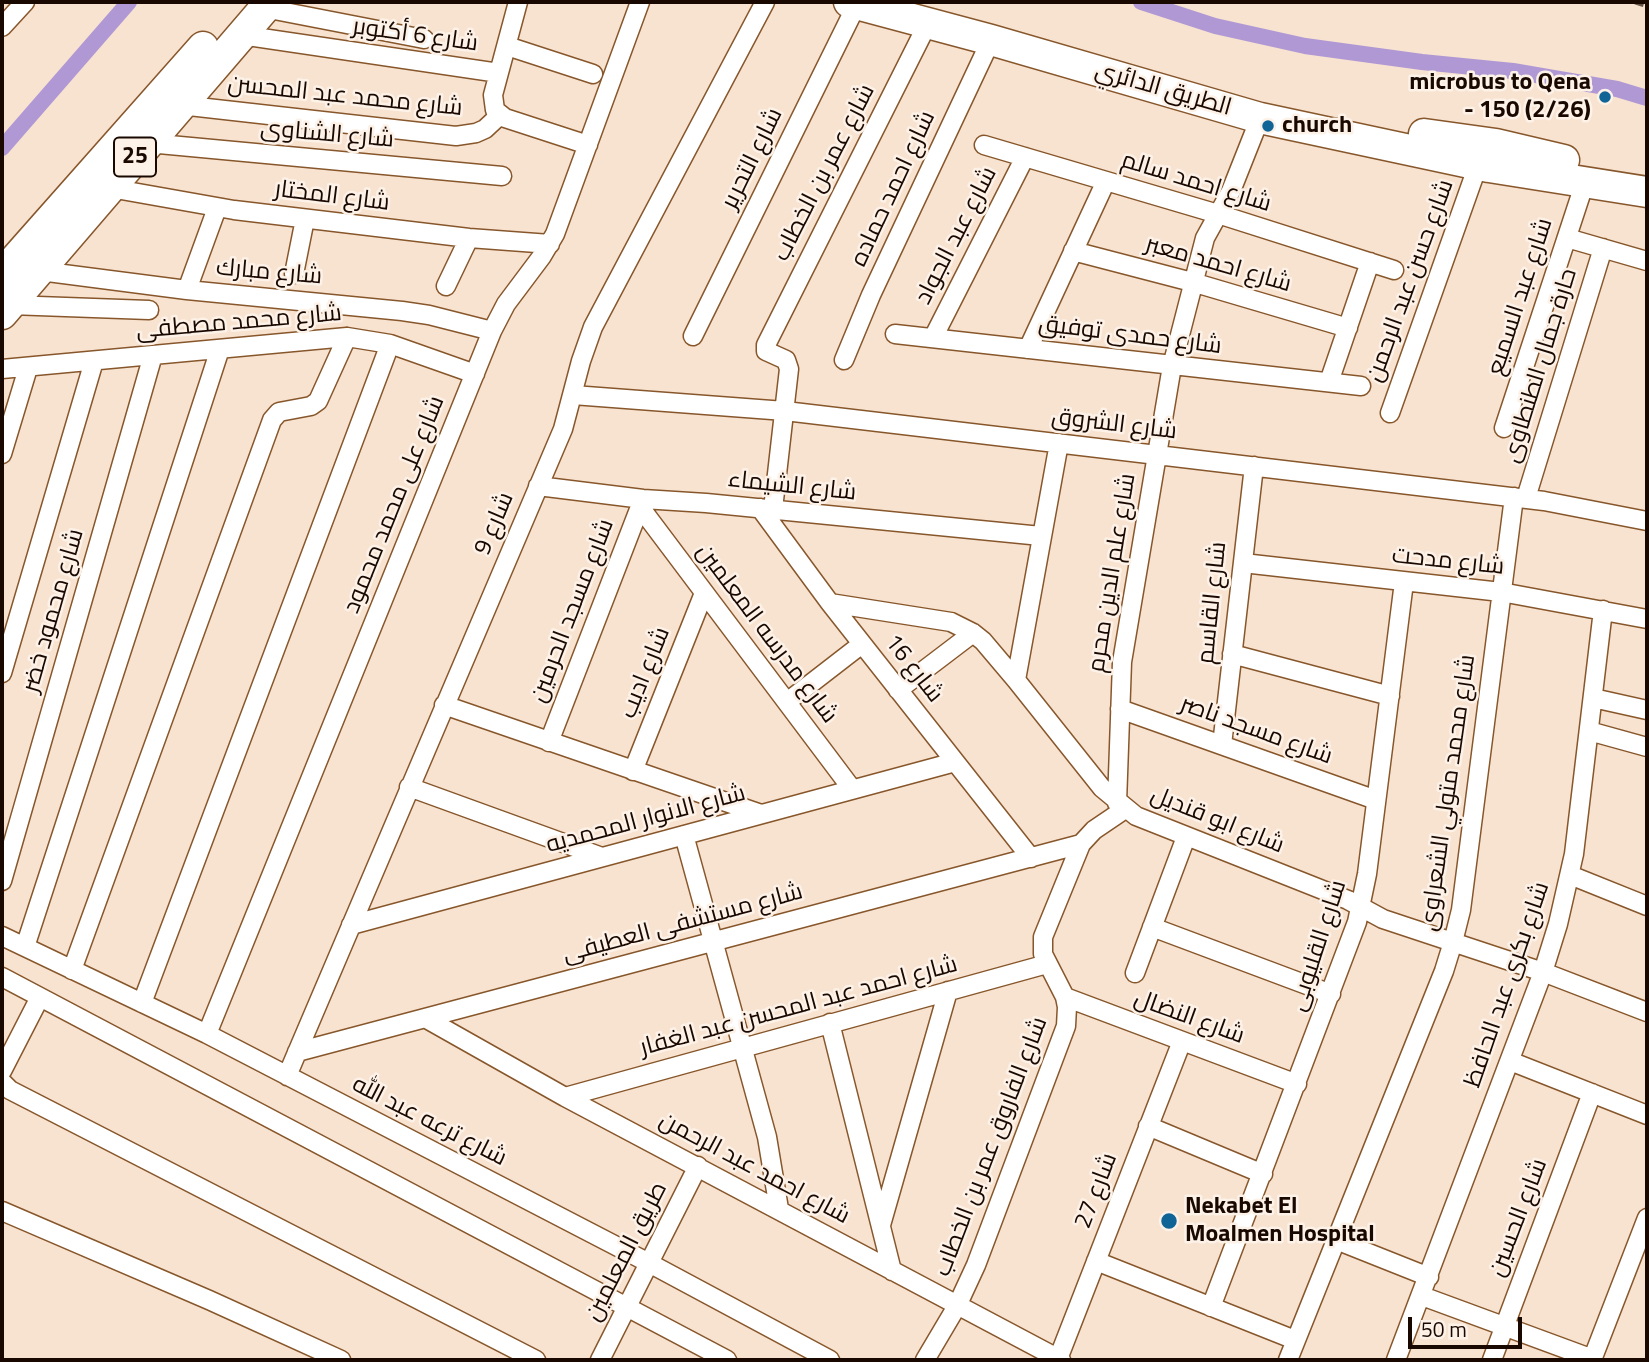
<!DOCTYPE html>
<meta charset="utf-8">
<style>
body{margin:0}
#map{position:relative;width:1649px;height:1362px;overflow:hidden;background:#f8e2d0;font-family:"Titillium Web",sans-serif}
canvas{display:block}
.frame{position:absolute;inset:0;border:4px solid #190800;pointer-events:none}
.scale{position:absolute;left:1408px;top:1317px;width:114px;height:32px;box-sizing:border-box;border:4px solid #190800;border-top:0;padding-left:9px;font-size:21px;line-height:24px;white-space:nowrap;color:#190800;-webkit-text-stroke:5px #fdf2e8;paint-order:stroke}
</style>
<div id="map">
<canvas width="1649" height="1362"></canvas>
<div class="frame"></div>
<div class="scale">50 m</div>
</div>
<script>
const ctx = document.querySelector('canvas').getContext('2d');
ctx.lineJoin = 'round';
function poly(rows) {
  const path = new Path2D();
  for (const r of rows) {
    path.moveTo(r[0], r[1]);
    for (let i = 2; i < r.length; i += 2) path.lineTo(r[i], r[i + 1]);
  }
  return path;
}
function strokePath(path, color, width, dash) {
  ctx.strokeStyle = color;
  ctx.lineWidth = width;
  ctx.lineCap = dash ? 'butt' : 'round';
  ctx.setLineDash(dash || []);
  ctx.stroke(path);
}
function write(font, color, halo, rows, align = 'center') {
  ctx.font = font + ' "Titillium Web",Cairo,sans-serif';
  ctx.lineWidth = 5;
  ctx.setLineDash([]);
  ctx.textBaseline = 'middle';
  ctx.strokeStyle = halo;
  ctx.fillStyle = color;
  for (const [text, x, y, turn = 0] of rows) {
    ctx.save();
    ctx.translate(x, y);
    ctx.rotate((+turn || 0) * Math.PI / 180);
    ctx.textAlign = isNaN(turn) ? turn : align;
    if (halo) ctx.strokeText(text, 0, 0);
    ctx.fillText(text, 0, 0);
    ctx.restore();
  }
}
const canal = poly([
 [1141,2,1215,26,1305,46,1422,62,1513,71,1617,89,1647,98],
 [2,148,129,2]
]);
const minor = poly([
 [518,2,493,95,495,110,505,118,588,145],
 [264,8,424,39],
 [2,27,25,2],
 [241,35,499,73],
 [507,46,593,74],
 [180,105,456,136,476,133,485,129,500,115],
 [148,143,502,176],
 [984,145,1218,214,1394,270],
 [110,188,234,210,469,238,550,244],
 [1567,238,1647,261],
 [1073,251,1192,282,1348,328],
 [40,271,187,290,402,311,429,315,492,331],
 [294,274,305,219],
 [446,286,469,238],
 [187,290,217,208],
 [10,305,149,310],
 [895,334,1361,386],
 [693,336,857,4],
 [933,338,1025,157],
 [1028,349,1106,181],
 [844,360,871,295,991,40],
 [2,369,347,337,390,344,475,374],
 [1329,382,1370,262],
 [573,395,785,411,1157,455,1544,501,1647,521],
 [1390,413,1478,165],
 [1504,428,1585,182],
 [2,454,28,368],
 [538,486,643,499,706,503,1041,536],
 [1526,498,1603,248],
 [640,507,852,789],
 [760,508,830,603,1031,858],
 [773,509,789,369,786,360,766,351,766,345,928,23],
 [1243,563,1501,592,1647,619],
 [830,603,951,622,973,633,983,641,1016,680,1102,788,1136,816,1348,900,1383,919,1543,972,1647,1012],
 [1232,654,1390,696],
 [2,673,94,361],
 [1016,680,1059,443],
 [898,690,973,633],
 [1593,698,1647,710],
 [787,702,862,644],
 [444,705,761,814],
 [1120,709,1376,800],
 [1589,731,1647,747],
 [549,742,643,499],
 [1222,745,1254,466],
 [633,771,704,593],
 [409,787,602,857],
 [1117,803,1122,662,1172,366,1205,238,1231,191,1260,118],
 [684,835,767,1137,779,1209],
 [1570,875,1647,906],
 [2,881,153,355],
 [351,925,955,762],
 [1152,927,1331,994],
 [2,936,207,1034,649,1263,830,1360],
 [25,947,220,349],
 [72,970,272,420,279,412,311,406,318,401,347,337],
 [1135,973,1186,837],
 [2,977,727,1360],
 [1065,997,1297,1084],
 [142,1003,390,344],
 [425,1018,565,1097,1061,1360],
 [830,1023,892,1271],
 [207,1034,492,331,506,304,542,256,555,234,640,2],
 [297,1052,1081,844],
 [1510,1061,1647,1115],
 [2,1071,40,997],
 [287,1076,563,429,581,361,593,327,765,2],
 [2,1082,10,1090,536,1360],
 [565,1097,1047,964],
 [1148,1126,1263,1174],
 [2,1211,209,1300,341,1360],
 [881,1225,948,991],
 [1336,1240,1429,1277],
 [1096,1261,1295,1340],
 [1422,1296,1593,1359],
 [1211,1307,1357,922,1367,874,1404,582],
 [1058,1359,1182,1041],
 [600,1360,698,1166],
 [925,1360,957,1306,976,1265,1066,1026,1067,1007,1065,997,1043,954,1043,937,1081,844,1094,830,1125,809],
 [1288,1360,1444,971,1453,942,1461,910,1514,497],
 [1396,1360,1543,972,1558,924,1574,854,1603,610],
 [1492,1360,1592,1093],
 [1592,1360,1647,1218]
]);
const trunk = poly([
 [849,2,991,40,1260,118,1489,167,1647,192],
 [1424,134,1496,144,1564,160],
 [2,274,203,47],
 [2,314,270,2]
]);
const rail = poly([
 [1635,2,1647,6]
]);
const markers = [
 [1605,97,7,"#116596"],
 [1268,126,7,"#116596"],
 [1169,1221,9,"#116596"]
];
const shields = [
 [135,157,42]
];
const shieldNames = [
 ["25",135,157]
];
const streetNames = [
 ["شارع 6 أكتوبر",415,36,8],
 ["الطريق الدائري",1163,90,16],
 ["شارع محمد عبد المحسن",345,97,6],
 ["شارع الشناوى",327,135,5],
 ["شارع التحرير",753,159,-64],
 ["شارع عمر بن الخطاب",825,173,-63],
 ["شارع احمد سالم",1196,183,17],
 ["شارع احمد حماده",894,189,-65],
 ["شارع المختار",332,197,7],
 ["شارع عبد الجواد",957,236,-63],
 ["شارع احمد معبر",1218,265,16],
 ["شارع مبارك",269,273,5],
 ["شارع حسن عبد الرحمن",1411,281,-70],
 ["شارع عبد السميع",1521,297,-72],
 ["شارع محمد مصطفى",239,323,-5],
 ["شارع حمدى توفيق",1130,336,7],
 ["حارة جمال الطنطاوى",1541,366,-73],
 ["شارع الشروق",1114,425,7],
 ["شارع الشيماء",792,487,6],
 ["شارع على محمد محمود",395,505,-68],
 ["شارع 9",495,524,-67],
 ["شارع مدحت",1448,562,6],
 ["شارع علم الدين محرم",1113,573,-81],
 ["شارع القاسم",1213,603,-84],
 ["شارع محمود خضر",54,611,-74],
 ["شارع مسجد الحرمين",573,611,-69],
 ["شارع مدرسه المعلمين",766,634,53],
 ["شارع 16",913,669,52],
 ["شارع اديب",646,673,-68],
 ["شارع مسجد ناصر",1256,731,20],
 ["شارع محمد متولي الشعراوى",1449,793,-82],
 ["شارع الانوار المحمديه",646,820,-15],
 ["شارع ابو قنديل",1217,821,22],
 ["شارع مستشفى العطيفى",683,924,-15],
 ["شارع القليوبى",1319,946,-72],
 ["شارع بكرى عبد الحافظ",1508,985,-71],
 ["شارع احمد عبد المحسن عبد الغفار",799,1007,-15],
 ["شارع النضال",1189,1018,20],
 ["شارع ترعه عبد الله",429,1122,27],
 ["شارع الفاروق عمر بن الخطاب",992,1147,-69],
 ["شارع احمد عبد الرحمن",754,1169,28],
 ["شارع 27",1097,1191,-69],
 ["شارع الحسين",1519,1218,-69],
 ["طريق المعلمين",627,1252,-63]
];
const poiNames = [
 ["microbus to Qena",1591,83,"right"],
 ["- 150 (2/26)",1591,111,"right"],
 ["church",1282,126],
 ["Nekabet El",1185,1207],
 ["Moalmen Hospital",1185,1235]
];
strokePath(canal, '#af98d4', 16);
strokePath(minor, '#87572b', 21);
strokePath(trunk, '#87572b', 33);
strokePath(minor, '#fff', 18);
strokePath(trunk, '#fff', 30);
strokePath(rail, '#675449', 4.5, [9, 9]);
for (const [x, y, r, color] of markers) {
  const dot = new Path2D();
  dot.arc(x, y, r, 0, 2 * Math.PI);
  ctx.fillStyle = color;
  ctx.fill(dot);
  strokePath(dot, '#fdf2e8', 2.5);
}
for (const [x, y, w] of shields) {
  const box = new Path2D();
  box.roundRect(x - w / 2, y - 19.5, w, 39, 5);
  ctx.fillStyle = '#fdf2e8';
  ctx.fill(box);
  strokePath(box, '#190800', 2);
}
write('bold 23px', '#190800', null, shieldNames);
write('24px', '#190800', '#fdf2e8', streetNames);
write('bold 24px', '#190800', '#fdf2e8', poiNames, 'left');
</script>
